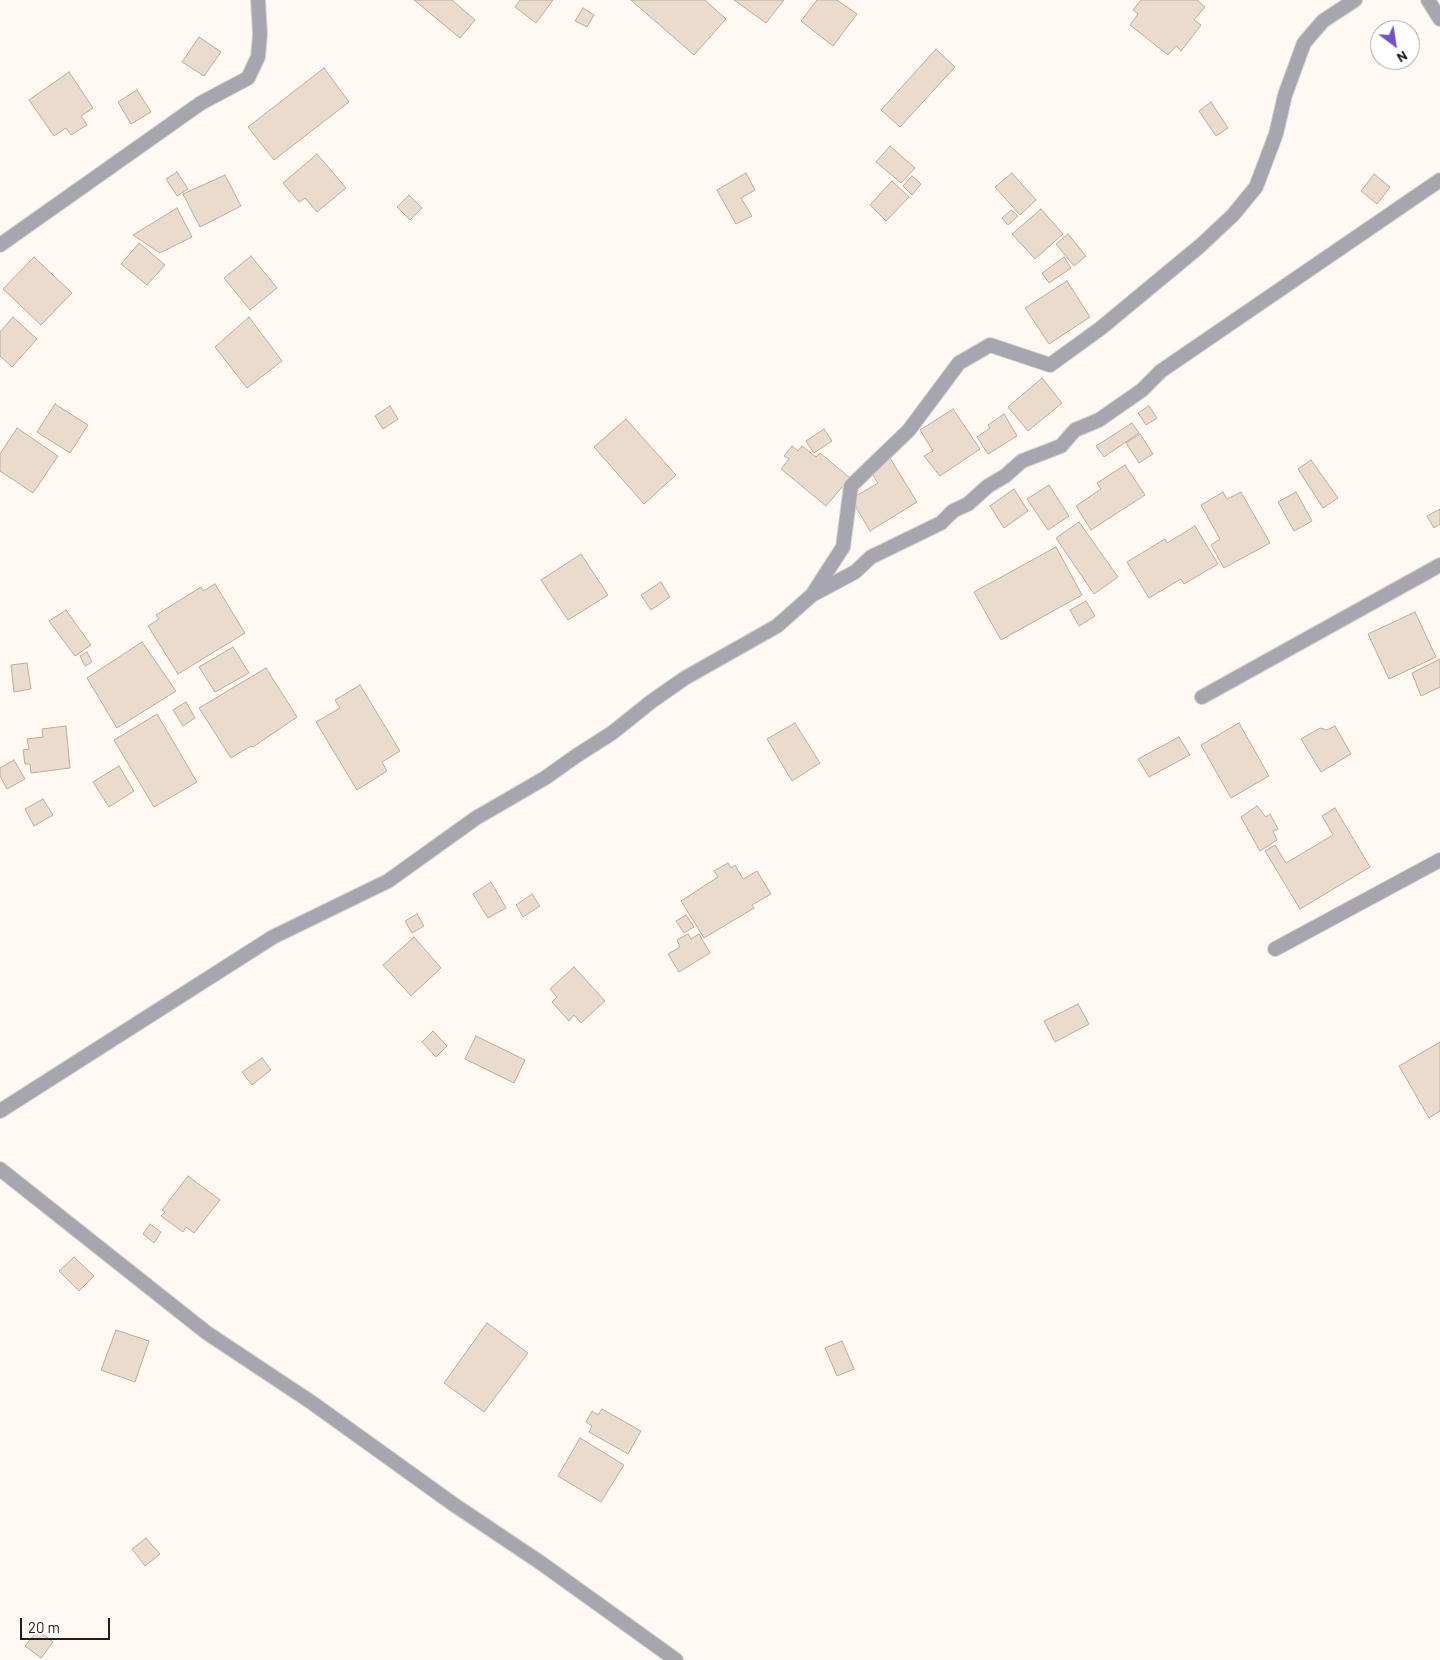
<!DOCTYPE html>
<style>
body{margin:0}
#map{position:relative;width:1440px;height:1660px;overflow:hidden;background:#fff8f3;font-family:Barlow,sans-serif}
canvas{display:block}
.north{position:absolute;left:1370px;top:20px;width:50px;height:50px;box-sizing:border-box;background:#fff;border:1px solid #a7a5a3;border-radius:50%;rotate:149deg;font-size:14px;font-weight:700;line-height:20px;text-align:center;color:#221d18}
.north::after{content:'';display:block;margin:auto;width:18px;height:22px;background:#7351ca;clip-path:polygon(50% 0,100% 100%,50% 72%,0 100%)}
.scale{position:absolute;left:20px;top:1618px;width:90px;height:22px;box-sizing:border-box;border:2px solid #221d18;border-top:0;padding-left:6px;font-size:15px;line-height:18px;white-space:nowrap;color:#221d18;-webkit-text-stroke:4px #fff;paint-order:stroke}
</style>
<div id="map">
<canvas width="1440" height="1660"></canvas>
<div class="north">N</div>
<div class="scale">20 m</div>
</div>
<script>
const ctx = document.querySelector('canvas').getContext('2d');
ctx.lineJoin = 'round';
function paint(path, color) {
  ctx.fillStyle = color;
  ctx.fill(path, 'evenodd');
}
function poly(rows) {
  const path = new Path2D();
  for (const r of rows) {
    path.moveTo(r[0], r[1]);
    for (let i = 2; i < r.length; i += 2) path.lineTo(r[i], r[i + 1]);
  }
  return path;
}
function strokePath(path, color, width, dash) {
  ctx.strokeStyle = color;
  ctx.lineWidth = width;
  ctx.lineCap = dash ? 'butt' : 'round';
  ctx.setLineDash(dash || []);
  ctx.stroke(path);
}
const building = poly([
 [414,0,452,0,475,20,460,38,414,0],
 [520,0,553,0,536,23,515,7,520,0],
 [631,0,705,0,726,19,694,55,631,0],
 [734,0,784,0,766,23,734,0],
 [817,0,837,0,857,14,833,46,801,21,817,0],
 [1141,0,1197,0,1205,7,1194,20,1201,25,1181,51,1176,46,1168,55,1130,25,1138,14,1133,10,1141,0],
 [583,8,594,15,587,27,575,21,583,8],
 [199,37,221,52,204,76,182,62,199,37],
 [936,49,955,67,900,127,881,110,936,49],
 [324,68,349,102,274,160,248,127,324,68],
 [69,72,93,108,81,116,87,125,71,135,66,128,54,136,29,100,69,72],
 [137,90,151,112,131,124,118,102,137,90],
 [1211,102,1228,128,1216,136,1199,111,1211,102],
 [890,146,915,168,901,183,876,162,890,146],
 [317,154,346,188,317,212,305,198,299,202,283,183,317,154],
 [177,172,188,189,177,196,166,179,177,172],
 [746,173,755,190,741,198,752,216,736,224,717,190,746,173],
 [1012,173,1036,200,1020,215,995,187,1012,173],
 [1374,174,1390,187,1377,204,1361,191,1374,174],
 [225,175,241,206,200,227,183,194,225,175],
 [912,176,921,184,912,195,903,186,912,176],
 [892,181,909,197,886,221,870,205,892,181],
 [409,195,422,208,410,220,397,207,409,195],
 [177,208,192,237,160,253,133,235,177,208],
 [1041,209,1063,234,1035,259,1012,234,1041,209],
 [1011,210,1018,216,1008,225,1002,218,1011,210],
 [1068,234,1086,256,1074,266,1056,244,1068,234],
 [139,243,165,265,147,285,121,264,139,243],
 [251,256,277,288,250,310,224,278,251,256],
 [34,257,72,293,41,325,3,289,34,257],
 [1064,257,1071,268,1049,283,1042,273,1064,257],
 [1067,281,1090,317,1049,344,1025,308,1067,281],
 [13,317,37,339,12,367,0,356,0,332,13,317],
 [249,317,282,361,247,388,215,347,249,317],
 [1042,378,1062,403,1028,431,1008,407,1042,378],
 [55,404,88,425,70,453,37,432,55,404],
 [390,406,398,419,383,429,375,416,390,406],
 [1149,406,1157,418,1146,425,1138,413,1149,406],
 [953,409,980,449,940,476,924,456,933,451,920,430,953,409],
 [1004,414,1017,436,988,454,977,437,990,428,988,425,1004,414],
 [626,419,676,475,644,504,594,447,626,419],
 [1132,423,1139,433,1104,457,1096,446,1132,423],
 [17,428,58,456,33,493,0,471,0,454,17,428],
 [824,429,832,441,814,453,806,441,824,429],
 [1140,434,1153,454,1139,463,1126,443,1140,434],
 [792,446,798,451,802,446,816,457,820,453,850,478,826,506,781,469,789,459,784,456,792,446],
 [890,458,917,502,870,531,851,499,878,483,870,471,890,458],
 [1311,460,1338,498,1323,508,1298,469,1311,460],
 [1125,465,1145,495,1091,530,1076,506,1101,489,1097,483,1125,465],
 [1049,485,1069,516,1048,530,1027,499,1049,485],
 [1014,489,1028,511,1004,528,990,506,1014,489],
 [1223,492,1227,499,1241,492,1270,543,1224,568,1211,545,1220,539,1201,505,1223,492],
 [1296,492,1312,521,1294,531,1278,502,1296,492],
 [1440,509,1440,524,1434,528,1427,516,1440,509],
 [1079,522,1118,577,1094,594,1056,538,1079,522],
 [1195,526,1218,564,1184,584,1181,579,1149,598,1127,562,1165,539,1167,543,1195,526],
 [1056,547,1082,595,1001,640,974,592,1056,547],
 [581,554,608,595,568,620,541,580,581,554],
 [661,582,670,597,651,610,641,595,661,582],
 [215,584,245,633,178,674,148,626,159,619,156,615,201,587,203,591,215,584],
 [1086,601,1095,616,1079,626,1070,610,1086,601],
 [66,610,91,645,75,656,49,621,66,610],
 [1415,612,1436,657,1389,679,1368,634,1415,612],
 [142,642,176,691,117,728,87,678,142,642],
 [233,647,249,673,215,692,199,667,233,647],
 [87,652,92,662,85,666,80,656,87,652],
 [1440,659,1440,687,1421,696,1412,673,1440,659],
 [27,663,31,689,14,692,11,665,27,663],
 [266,668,297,717,253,747,251,746,231,758,199,708,266,668],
 [360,685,400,751,382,762,387,771,357,790,316,722,340,708,335,700,360,685],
 [186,702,195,718,183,726,173,710,186,702],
 [157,714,197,782,154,807,114,740,157,714],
 [795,723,820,763,792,781,767,739,795,723],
 [1239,723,1269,776,1231,798,1201,745,1239,723],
 [66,726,70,768,31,773,30,764,25,764,23,750,29,749,27,739,43,737,42,729,66,726],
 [1335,726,1351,754,1321,772,1301,739,1320,728,1327,730,1335,726],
 [1179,737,1190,755,1149,777,1138,759,1179,737],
 [14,760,25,779,7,789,0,776,0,768,14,760],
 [119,766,134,791,109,807,93,782,119,766],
 [43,799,53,815,34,826,25,809,43,799],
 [1257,806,1266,817,1270,814,1278,829,1273,831,1277,840,1260,851,1241,817,1257,806],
 [1335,808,1370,867,1300,909,1265,851,1275,845,1286,863,1333,835,1322,816,1335,808],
 [728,863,731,868,735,865,743,879,757,871,771,894,752,905,754,908,704,938,681,901,718,877,714,871,728,863],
 [491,882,506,908,488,918,473,894,491,882],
 [532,894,540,906,523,917,516,905,532,894],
 [417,914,424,926,412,933,405,921,417,914],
 [686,915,694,927,684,933,676,921,686,915],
 [688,934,691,939,699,934,710,953,679,972,668,954,680,947,677,940,688,934],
 [414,937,441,968,411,996,383,965,414,937],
 [574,967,605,1001,581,1023,574,1015,569,1021,552,1002,557,997,550,989,574,967],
 [1078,1004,1089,1024,1055,1042,1044,1021,1078,1004],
 [433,1031,447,1046,436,1057,422,1042,433,1031],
 [476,1036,525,1060,514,1083,465,1059,476,1036],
 [1440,1042,1440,1111,1429,1118,1399,1066,1440,1042],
 [262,1058,271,1070,252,1085,242,1072,262,1058],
 [188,1176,220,1200,194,1233,186,1227,183,1232,161,1216,165,1212,162,1210,188,1176],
 [150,1224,161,1232,154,1243,143,1234,150,1224],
 [74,1257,94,1276,79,1291,59,1271,74,1257],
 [487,1323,528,1353,484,1412,444,1383,487,1323],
 [116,1330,149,1341,135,1382,101,1370,116,1330],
 [842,1341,854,1369,837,1376,825,1348,842,1341],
 [602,1409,641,1431,628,1454,589,1432,592,1426,586,1422,592,1411,598,1415,602,1409],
 [580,1438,624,1465,601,1502,558,1476,580,1438],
 [146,1538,160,1554,145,1566,132,1549,146,1538],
 [38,1630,53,1642,41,1658,25,1646,38,1630]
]);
const minor = poly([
 [1428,0,1440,19],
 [0,245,201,103,248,78,258,57,260,34,258,0],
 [812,595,855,572,871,557,941,523,953,511,968,504,988,486,1005,476,1022,461,1061,446,1075,430,1099,420,1142,390,1161,371,1440,180],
 [1202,697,1440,565],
 [1275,949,1440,860],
 [0,1111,273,937,388,881,476,818,545,778,576,756,612,733,652,701,685,678,777,626,812,595,843,547,851,486,909,430,959,363,990,345,1050,365,1101,328,1200,246,1233,215,1256,187,1276,134,1285,95,1304,43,1323,21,1355,0],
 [0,1169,207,1333,311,1402,453,1504,541,1563,676,1660]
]);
paint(building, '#ebdbcd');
strokePath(building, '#bbac9e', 1);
strokePath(minor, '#dcd5d0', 16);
strokePath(minor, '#a7a6ae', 14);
</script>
